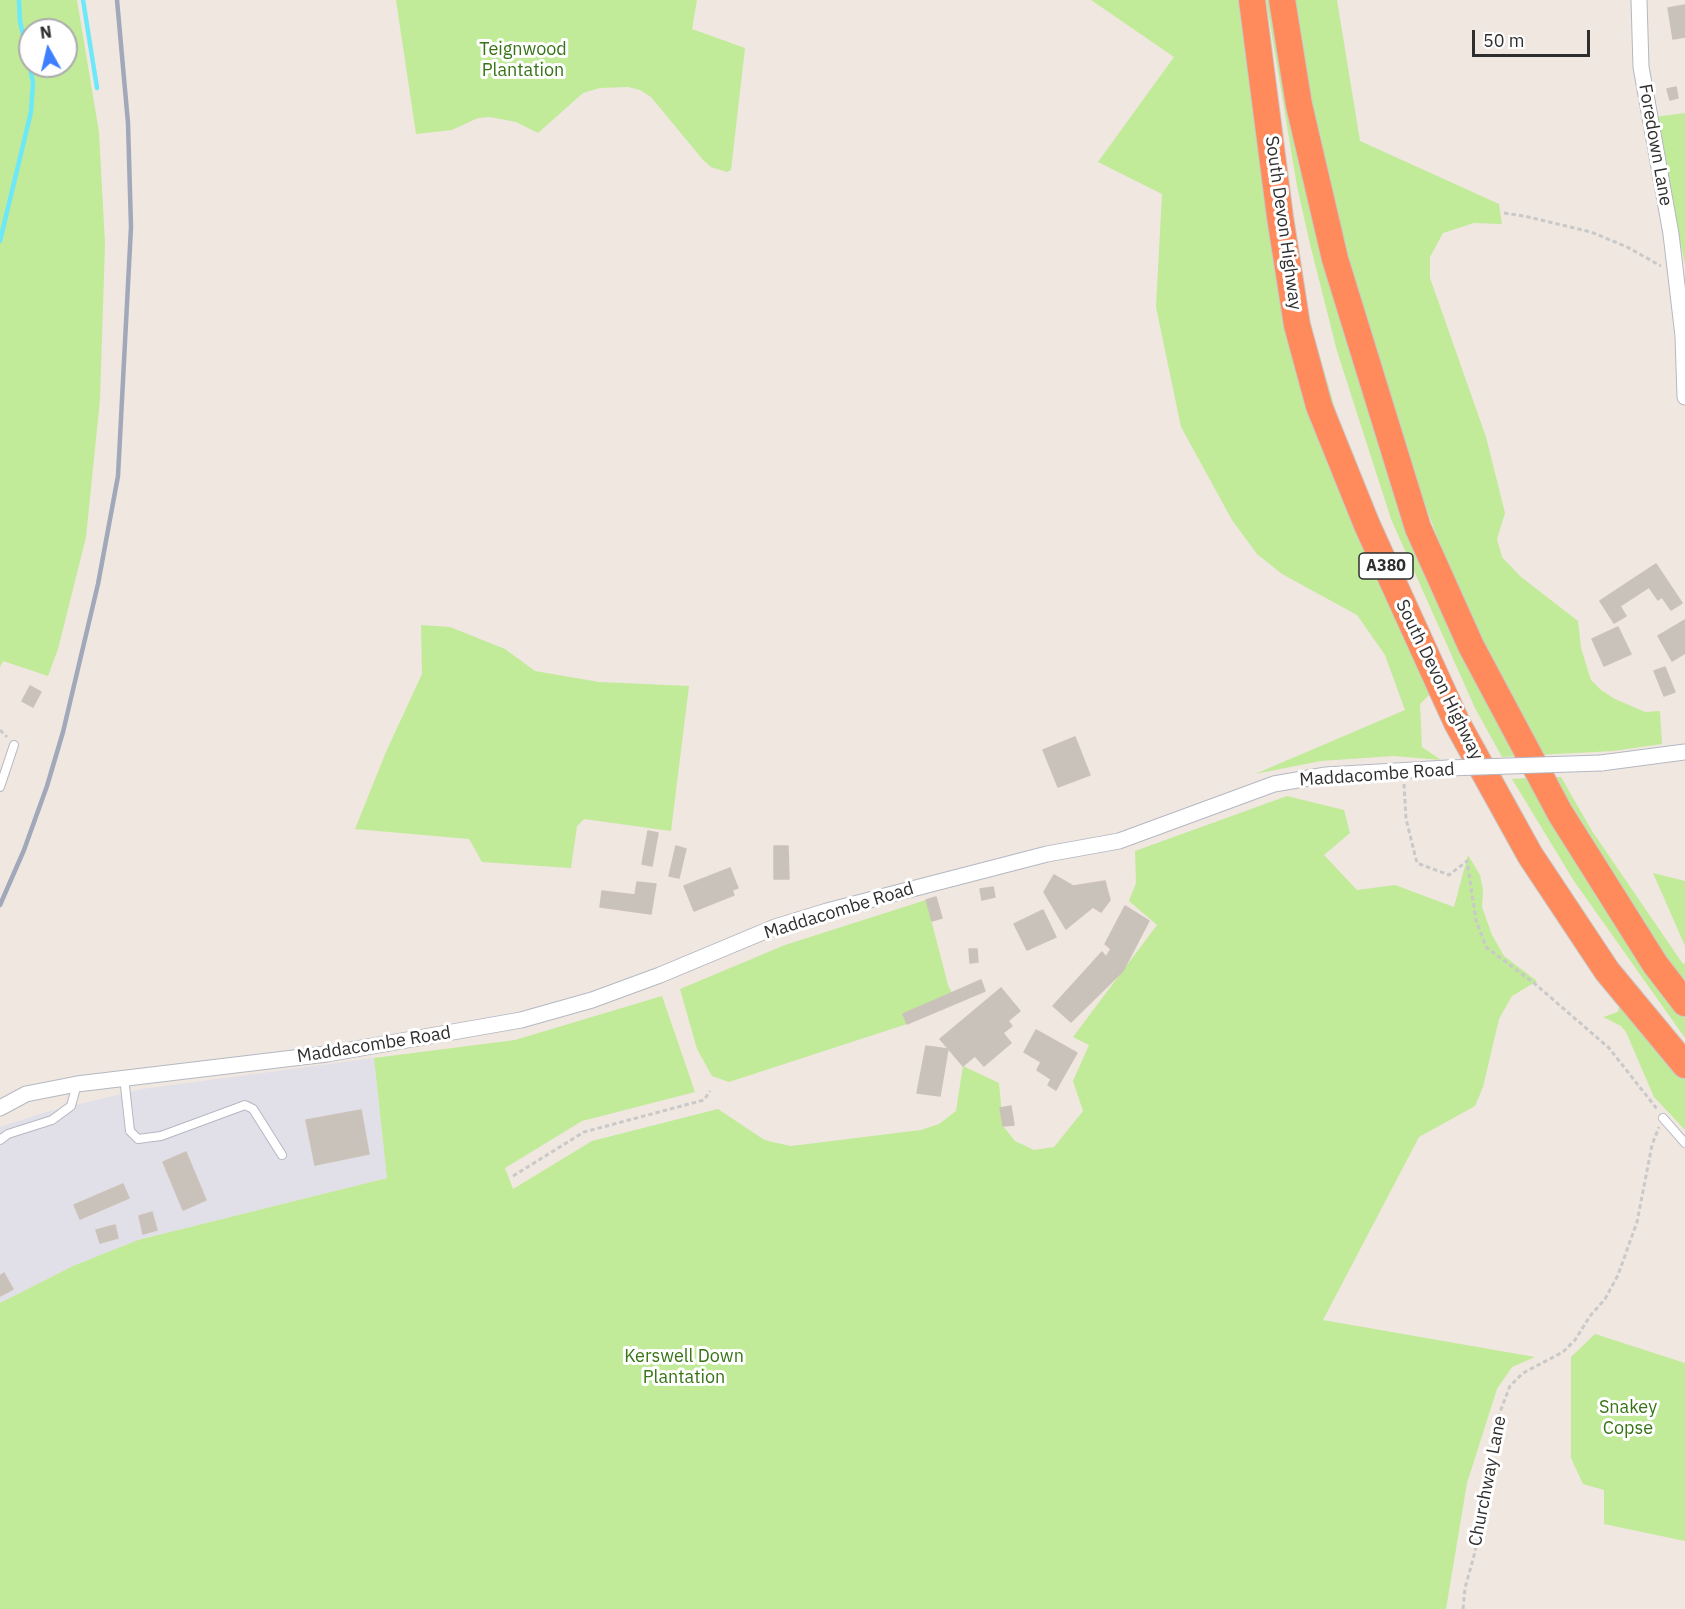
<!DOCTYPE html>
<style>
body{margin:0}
#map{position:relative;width:1685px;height:1609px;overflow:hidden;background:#f0e7e0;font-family:"IBM Plex Sans",sans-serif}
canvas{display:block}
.north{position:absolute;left:18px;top:18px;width:60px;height:60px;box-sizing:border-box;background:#fff;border:2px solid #ababab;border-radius:50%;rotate:352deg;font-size:16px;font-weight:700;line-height:24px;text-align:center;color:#2e2e2e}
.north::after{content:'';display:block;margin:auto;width:21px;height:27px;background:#3e7fff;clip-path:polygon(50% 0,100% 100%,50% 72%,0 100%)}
.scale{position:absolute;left:1472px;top:30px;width:118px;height:27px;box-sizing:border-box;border:3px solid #2e2e2e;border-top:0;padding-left:8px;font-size:18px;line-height:21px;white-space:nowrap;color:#2e2e2e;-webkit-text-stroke:4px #fff;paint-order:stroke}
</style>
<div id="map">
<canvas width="1685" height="1609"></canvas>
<div class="north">N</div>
<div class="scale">50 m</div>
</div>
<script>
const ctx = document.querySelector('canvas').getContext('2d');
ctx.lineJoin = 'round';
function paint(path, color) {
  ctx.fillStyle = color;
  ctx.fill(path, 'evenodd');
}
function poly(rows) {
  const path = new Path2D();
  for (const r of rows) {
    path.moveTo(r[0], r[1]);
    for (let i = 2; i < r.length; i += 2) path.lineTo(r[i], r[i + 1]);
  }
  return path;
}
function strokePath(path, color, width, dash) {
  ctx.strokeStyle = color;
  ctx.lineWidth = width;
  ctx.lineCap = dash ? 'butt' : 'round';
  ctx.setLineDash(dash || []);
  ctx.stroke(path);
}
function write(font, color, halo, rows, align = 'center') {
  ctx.font = font + ' "IBM Plex Sans",sans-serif';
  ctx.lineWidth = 6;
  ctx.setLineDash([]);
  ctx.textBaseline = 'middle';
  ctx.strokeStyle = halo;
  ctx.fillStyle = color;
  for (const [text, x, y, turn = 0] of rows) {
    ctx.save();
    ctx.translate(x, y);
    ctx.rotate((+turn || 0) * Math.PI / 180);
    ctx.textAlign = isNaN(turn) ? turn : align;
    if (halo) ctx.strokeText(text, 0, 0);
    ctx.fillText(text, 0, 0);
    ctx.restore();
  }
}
const industrial = poly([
 [374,1058,387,1178,138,1240,73,1266,0,1303,0,1127,46,1112,142,1089]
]);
const green = poly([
 [0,0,77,0,99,132,105,244,100,400,86,537,58,649,48,676,3,661,0,667],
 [30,30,66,30,66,66,30,66],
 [396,0,697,0,692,29,745,48,731,170,727,172,711,167,703,160,651,97,640,90,628,87,600,88,583,93,538,133,516,122,490,117,478,118,452,130,416,134],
 [1091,0,1248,0,1307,312,1339,422,1434,690,1420,704,1422,747,1441,760,1393,756,1321,761,1255,774,1405,710,1385,655,1357,615,1282,574,1257,554,1232,520,1181,427,1156,307,1162,194,1098,162,1174,57],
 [1266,0,1272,0,1344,327,1518,756,1502,757,1475,708,1391,519,1337,351,1310,244,1297,186],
 [1291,0,1337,0,1360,141,1499,204,1502,224,1474,223,1443,233,1430,257,1430,278,1486,437,1505,513,1497,539,1502,557,1521,577,1578,621,1581,648,1591,680,1601,690,1615,699,1645,712,1660,711,1662,744,1613,751,1537,755,1492,662,1444,554,1412,471,1358,309,1311,107],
 [1685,113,1685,265,1655,117],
 [421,625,450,627,505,649,535,671,599,682,689,686,671,831,584,819,577,826,571,868,482,862,469,839,355,829,386,752,422,674],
 [1548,777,1561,777,1592,831,1683,964,1685,963,1685,991],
 [1528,778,1665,993,1685,1018,1685,1038,1574,881,1512,779],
 [1287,796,1344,810,1350,833,1324,855,1357,890,1395,885,1454,907,1468,855,1480,875,1483,890,1482,907,1492,935,1504,956,1537,981,1512,996,1499,1019,1483,1087,1475,1106,1419,1137,1323,1320,1535,1357,1512,1367,1497,1389,1467,1483,1446,1609,0,1609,0,1303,73,1266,138,1240,387,1178,374,1058,515,1040,662,996,695,1092,582,1121,505,1168,513,1189,592,1141,718,1109,763,1139,772,1142,791,1146,921,1130,939,1124,956,1111,963,1066,999,1083,1003,1126,1015,1141,1034,1150,1054,1147,1083,1111,1073,1081,1089,1045,1073,1037,1157,925,1129,901,1136,883,1135,851],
 [1653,873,1685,881,1685,946],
 [926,900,948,985,952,993,903,1014,907,1024,729,1082,712,1076,697,1049,680,989,785,945],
 [1621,996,1685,1069,1685,1130,1654,1097,1626,1032,1621,1026,1603,1017,1618,1012],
 [1595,1334,1685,1363,1685,1541,1604,1524,1604,1490,1583,1484,1571,1458,1571,1357]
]);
const stream = poly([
 [83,0,97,88],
 [0,241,31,112,33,82,20,21,19,0]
]);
const building = poly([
 [1685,5,1685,37,1673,39,1668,8,1685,5],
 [1676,87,1678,98,1670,100,1667,89,1676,87],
 [1656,564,1682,603,1671,610,1662,597,1658,600,1649,587,1620,606,1626,616,1614,623,1600,601,1656,564],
 [1685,620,1685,653,1672,661,1658,636,1685,620],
 [1618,627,1631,654,1604,666,1592,639,1618,627],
 [1665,667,1675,692,1664,696,1654,671,1665,667],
 [30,686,41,692,33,707,22,701,30,686],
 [1075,737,1090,775,1058,787,1043,750,1075,737],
 [648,831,658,833,652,866,642,864,648,831],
 [676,846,686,849,679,878,669,876,676,846],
 [774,846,788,846,789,879,774,879,774,846],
 [730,868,738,888,732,890,734,895,694,911,684,886,730,868],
 [1054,875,1073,886,1105,881,1110,900,1101,912,1093,907,1066,929,1044,892,1054,875],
 [637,882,656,884,651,914,600,907,602,891,635,895,637,882],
 [993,887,995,897,982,900,980,889,993,887],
 [936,897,942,918,932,921,926,900,936,897],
 [1125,906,1149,921,1123,971,1071,1022,1053,1006,1102,952,1106,957,1111,949,1105,944,1125,906],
 [1043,910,1056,937,1027,950,1014,924,1043,910],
 [969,949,977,949,978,962,970,963,969,949],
 [981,980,985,991,907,1024,903,1014,981,980],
 [1001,988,1020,1011,1008,1021,1012,1026,1003,1033,1011,1043,984,1066,975,1056,963,1066,940,1039,1001,988],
 [1036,1030,1077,1053,1056,1090,1048,1085,1051,1079,1037,1070,1041,1062,1024,1052,1036,1030],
 [926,1046,948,1049,940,1096,917,1093,926,1046],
 [1011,1106,1014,1125,1003,1126,1000,1108,1011,1106],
 [361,1110,369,1154,315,1165,306,1120,361,1110],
 [186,1152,206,1200,183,1210,163,1162,186,1152],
 [123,1184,129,1198,80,1219,74,1205,123,1184],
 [152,1212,157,1230,143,1234,139,1216,152,1212],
 [115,1225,118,1238,100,1243,96,1230,115,1225],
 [4,1273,13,1289,0,1296,0,1276,4,1273]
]);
const path = poly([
 [1504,213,1524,216,1591,232,1627,247,1661,266],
 [0,730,7,737],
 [1404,784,1406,819,1417,863,1449,875,1467,861,1476,920,1486,947,1534,983,1609,1048,1657,1109],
 [513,1176,584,1132,704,1100,710,1091],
 [1463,1609,1465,1588,1475,1552,1487,1470,1495,1425,1510,1386,1523,1373,1563,1352,1575,1340,1590,1316,1605,1299,1618,1275,1637,1222,1652,1145,1659,1127]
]);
const lane = poly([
 [0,787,14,745],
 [124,1077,130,1131,138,1139,161,1136,245,1105,253,1109,282,1155],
 [1663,1118,1685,1143],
 [0,1140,8,1134,52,1120,71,1106,77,1084]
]);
const street = poly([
 [1639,0,1641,67,1671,234,1683,336,1685,397],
 [1601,763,1685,752],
 [0,1108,26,1094,77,1084,327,1054,521,1020,592,1000,660,975,775,927,827,911,1047,854,1119,841,1274,784,1326,775,1448,768]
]);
const highway = poly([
 [1252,0,1280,217,1297,325,1319,406,1367,525,1457,723,1530,855,1607,971,1685,1065],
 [1282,0,1299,105,1335,259,1418,528,1471,646,1560,813,1655,964,1685,1003]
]);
const rail = poly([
 [0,905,24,850,47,786,63,732,98,584,118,476,131,227,128,123,117,0]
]);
const streetBridge = poly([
 [1448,768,1601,763]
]);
const shields = [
 [1386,566,54]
];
const shieldNames = [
 ["A380",1386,566]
];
const parkNames = [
 ["Teignwood",523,50],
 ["Plantation",523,71],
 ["Kerswell Down",684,1357],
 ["Plantation",684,1378],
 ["Snakey",1628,1408],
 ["Copse",1628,1429]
];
const streetNames = [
 ["Foredown Lane",1655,145,80],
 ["South Devon Highway",1283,223,82],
 ["South Devon Highway",1439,680,64],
 ["Maddacombe Road",1377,775,-4],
 ["Maddacombe Road",839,911,-17],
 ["Maddacombe Road",374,1045,-9],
 ["Churchway Lane",1488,1481,-79]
];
paint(industrial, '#e1e0e8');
paint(green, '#c1ea99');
strokePath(stream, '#6ce8f9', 4.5);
paint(building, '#c8c2bb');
strokePath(building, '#ccc2b9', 1.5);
strokePath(lane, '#b4b8c2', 10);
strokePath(street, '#b4b8c2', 17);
strokePath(highway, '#c9c9c9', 28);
strokePath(path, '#c9c9c9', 3, [4.5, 3]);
strokePath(lane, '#fff', 8);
strokePath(street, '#fff', 15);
strokePath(highway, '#ff8a5c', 26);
strokePath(rail, '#a1a8b9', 4.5);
strokePath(streetBridge, '#b4b8c2', 17, []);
strokePath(streetBridge, '#fff', 15);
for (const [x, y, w] of shields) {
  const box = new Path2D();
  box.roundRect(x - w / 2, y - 13, w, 26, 4.5);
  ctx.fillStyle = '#fff';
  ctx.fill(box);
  strokePath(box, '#2e2e2e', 1.5);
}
write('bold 16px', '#2e2e2e', null, shieldNames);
write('18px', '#377415', '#fff', parkNames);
write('18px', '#2e2e2e', '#fff', streetNames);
</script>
